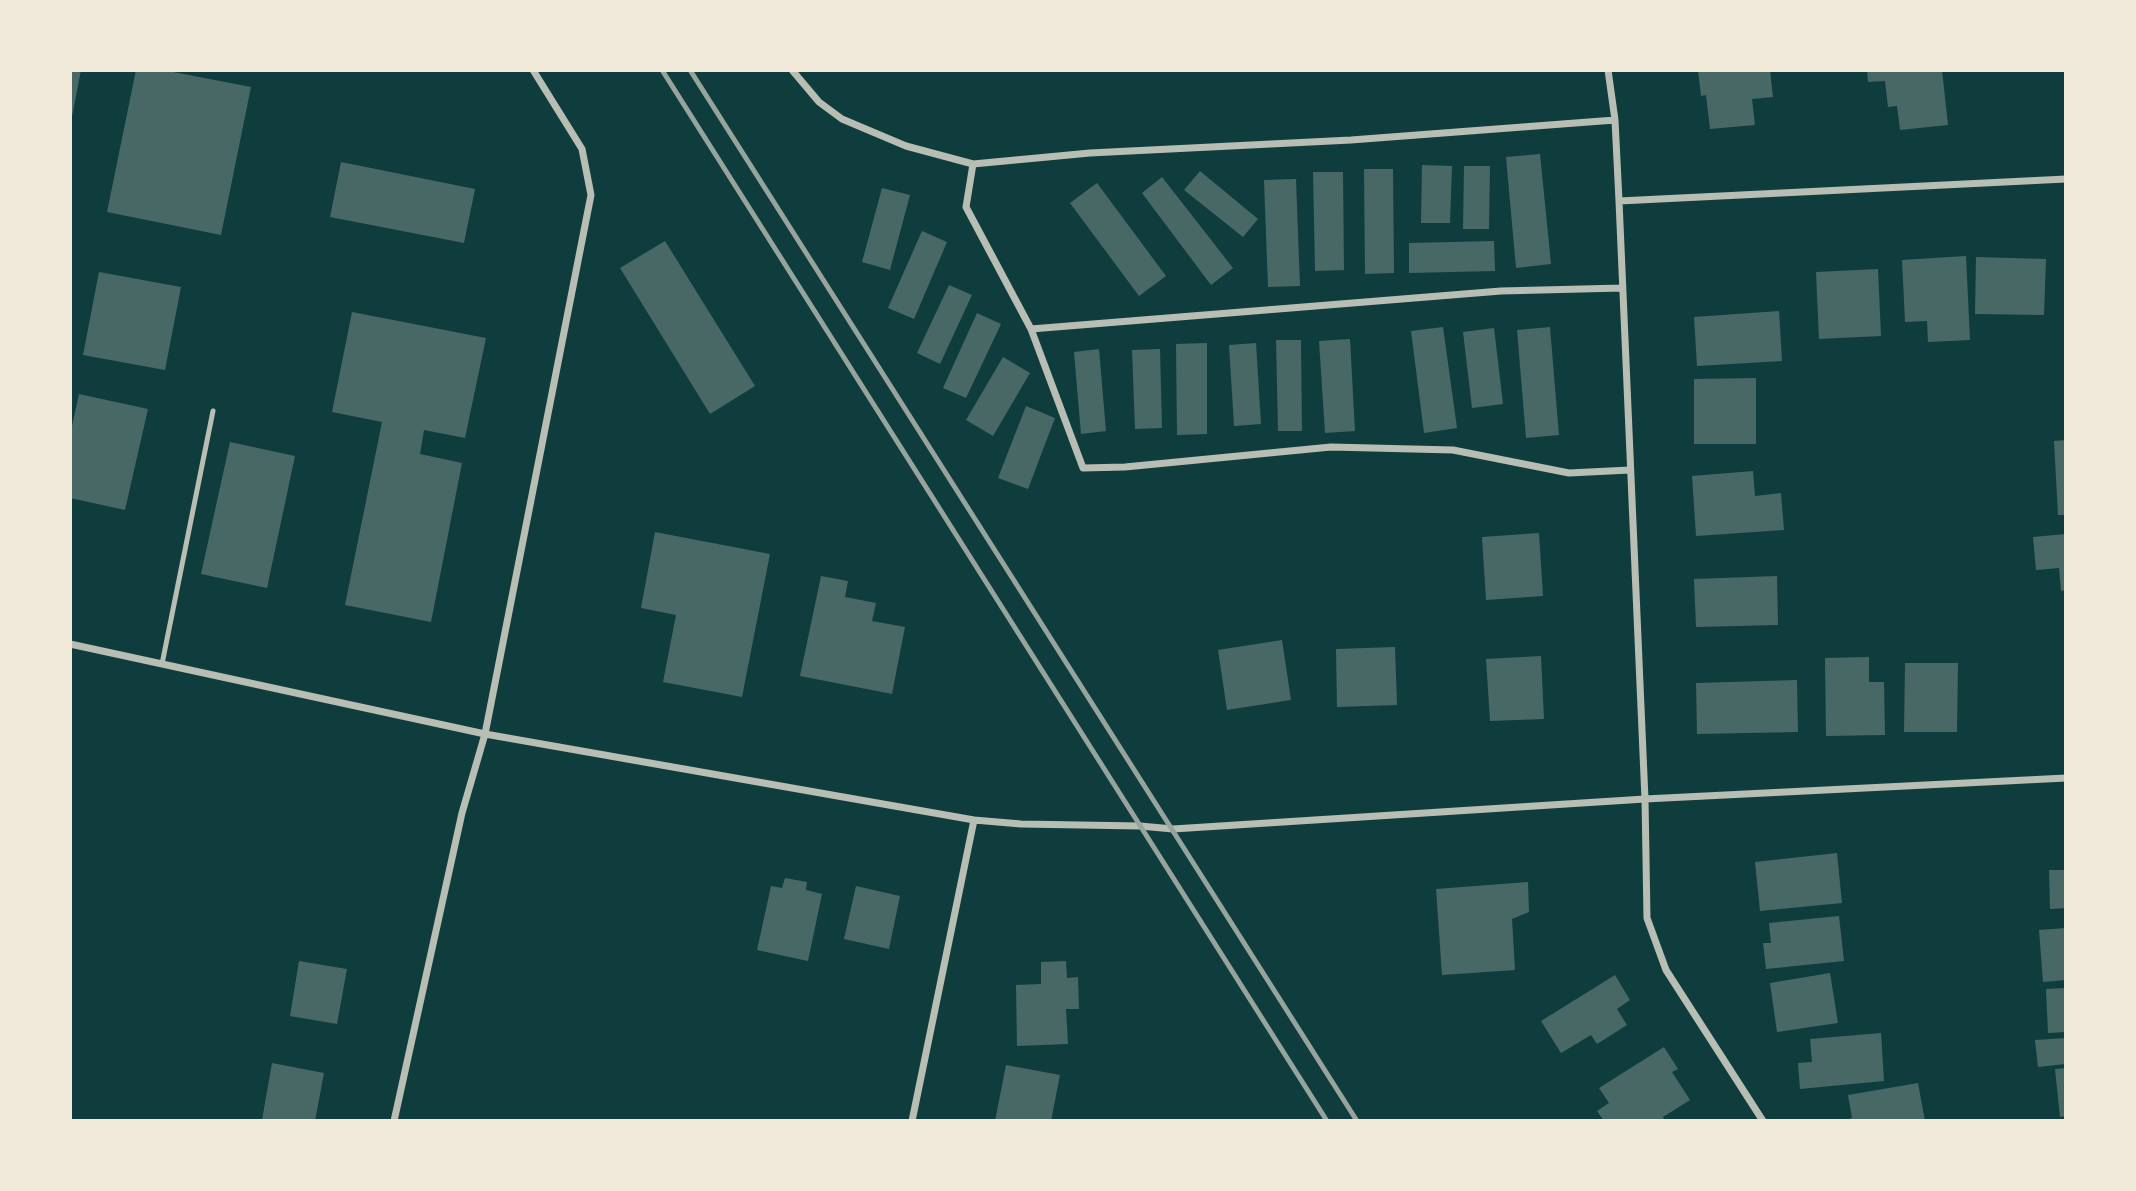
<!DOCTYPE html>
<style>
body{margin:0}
#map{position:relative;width:2136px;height:1191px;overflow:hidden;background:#0f3d3e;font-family:Spectral,serif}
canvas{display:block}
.frame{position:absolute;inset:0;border:72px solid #f1e9da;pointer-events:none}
</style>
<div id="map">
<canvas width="2136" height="1191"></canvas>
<div class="frame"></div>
</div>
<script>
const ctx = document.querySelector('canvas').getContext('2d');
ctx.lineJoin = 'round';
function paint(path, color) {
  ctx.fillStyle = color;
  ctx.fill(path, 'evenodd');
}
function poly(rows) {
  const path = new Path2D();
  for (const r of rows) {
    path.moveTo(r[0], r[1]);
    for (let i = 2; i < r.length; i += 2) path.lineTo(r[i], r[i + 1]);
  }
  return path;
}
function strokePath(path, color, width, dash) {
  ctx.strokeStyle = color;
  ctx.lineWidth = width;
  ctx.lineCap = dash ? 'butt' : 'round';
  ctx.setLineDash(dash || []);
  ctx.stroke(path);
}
const building = poly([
 [70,70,81,70,71,122,70,122],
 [136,70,163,70,251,87,221,235,107,212],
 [1698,70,1770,70,1773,97,1752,99,1755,125,1710,129,1706,95,1701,96],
 [1867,70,1942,70,1948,125,1900,130,1897,106,1888,107,1885,81,1868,82],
 [1540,154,1551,264,1516,268,1506,157],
 [341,162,475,189,464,243,330,217],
 [1422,165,1452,166,1450,223,1421,223],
 [1464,166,1490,166,1489,229,1463,229],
 [1364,169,1393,169,1394,273,1365,274],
 [1200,171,1258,219,1243,237,1184,190],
 [1313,172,1343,172,1344,270,1315,271],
 [1162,177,1233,268,1211,285,1142,193],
 [1296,179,1300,286,1268,287,1264,180],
 [1097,183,1166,276,1139,296,1070,203],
 [882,188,910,195,890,270,862,262],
 [922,231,947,242,914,319,888,308],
 [665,241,755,386,710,414,620,268],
 [1494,241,1495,271,1409,273,1409,243],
 [1966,256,1970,340,1928,342,1927,321,1905,322,1902,260],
 [1976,257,2046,259,2044,315,1975,314],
 [1878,269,1881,336,1819,339,1816,272],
 [99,272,181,287,165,370,83,355],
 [949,285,972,295,940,364,917,353],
 [1779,311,1782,361,1697,366,1694,317],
 [352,312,486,338,465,438,424,430,420,454,462,463,431,622,345,605,382,422,332,412],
 [977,313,1001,324,966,398,943,388],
 [1443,327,1457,428,1424,433,1411,331],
 [1550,327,1559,435,1526,438,1517,330],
 [1494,328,1503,404,1472,408,1463,332],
 [1350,339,1355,431,1325,433,1319,341],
 [1276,340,1301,340,1302,431,1278,431],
 [1207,343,1207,434,1177,435,1176,344],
 [1256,343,1261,424,1234,426,1229,345],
 [1099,349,1106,431,1081,434,1074,352],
 [1160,349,1162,428,1135,429,1132,350],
 [1003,357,1030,373,993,436,966,420],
 [1756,378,1756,444,1694,444,1694,379],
 [79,394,148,409,125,510,70,498,70,435],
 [1026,406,1055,418,1028,489,998,478],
 [2066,440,2066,515,2058,515,2054,441],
 [230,442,295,456,267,588,201,574],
 [1753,471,1755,496,1781,493,1784,530,1696,536,1692,476],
 [655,532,770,554,742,697,663,682,676,615,641,608],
 [1539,533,1543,596,1486,600,1482,537],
 [2066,534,2066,590,2061,591,2059,568,2036,570,2033,537],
 [821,576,848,581,845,597,876,603,872,621,905,627,892,694,800,676],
 [1777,576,1778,625,1696,627,1694,579],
 [1282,640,1291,700,1227,710,1218,650],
 [1395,647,1397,705,1337,707,1336,649],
 [1541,656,1544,719,1490,721,1486,659],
 [1869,657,1869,682,1884,682,1885,735,1826,736,1825,658],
 [1905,663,1958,663,1957,732,1904,732],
 [1797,680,1798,732,1697,734,1696,683],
 [1837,853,1842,903,1760,911,1755,862],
 [2049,870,2066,870,2066,908,2050,909],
 [785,878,807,882,806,890,822,894,808,961,757,950,771,886,782,888],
 [1528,882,1529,912,1512,919,1515,970,1442,975,1436,889],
 [856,886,900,896,889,949,844,939],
 [1839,916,1844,961,1766,969,1763,943,1771,943,1769,923],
 [2066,928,2066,980,2043,982,2039,930],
 [299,961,347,969,337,1024,290,1016],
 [1066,961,1067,978,1078,977,1079,1009,1066,1009,1068,1044,1017,1046,1016,985,1041,984,1041,962],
 [1830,973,1838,1023,1777,1032,1770,983],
 [1615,975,1630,1000,1617,1009,1627,1025,1597,1044,1591,1035,1561,1053,1541,1021],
 [2066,988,2066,1032,2048,1033,2046,989],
 [1881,1033,1884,1081,1800,1089,1798,1063,1812,1062,1810,1039],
 [2066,1038,2066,1064,2038,1067,2035,1040],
 [1664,1047,1678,1069,1672,1072,1690,1100,1663,1117,1665,1121,1604,1121,1597,1111,1609,1103,1599,1088],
 [272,1063,324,1073,315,1121,262,1120],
 [1006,1065,1060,1075,1051,1121,995,1121],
 [2066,1068,2066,1116,2060,1117,2055,1069],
 [1918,1083,1925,1121,1843,1121,1852,1118,1848,1095]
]);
const service = poly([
 [162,664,213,411]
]);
const minor = poly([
 [792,70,819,102,842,119,906,146,973,164,1090,153,1351,140,1615,120],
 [1608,70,1615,120,1619,201,1645,799,1647,918,1666,970,1763,1121],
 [973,164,966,207,1031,329,1083,468,1125,467,1331,447,1453,450,1569,473,1630,470],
 [1619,201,2066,179],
 [1031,329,1501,291,1622,288],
 [70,644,485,734,974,820,1021,824,1140,826,1173,829,1645,799,2066,778],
 [394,1121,462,813,485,734,591,195,582,149,533,70],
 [912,1121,974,820]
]);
const rail = poly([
 [662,70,1327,1121],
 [690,70,1357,1121]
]);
paint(building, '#486865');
strokePath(service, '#b8beb3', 5);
strokePath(minor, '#b8beb3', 7);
strokePath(rail, '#97a49c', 5);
</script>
